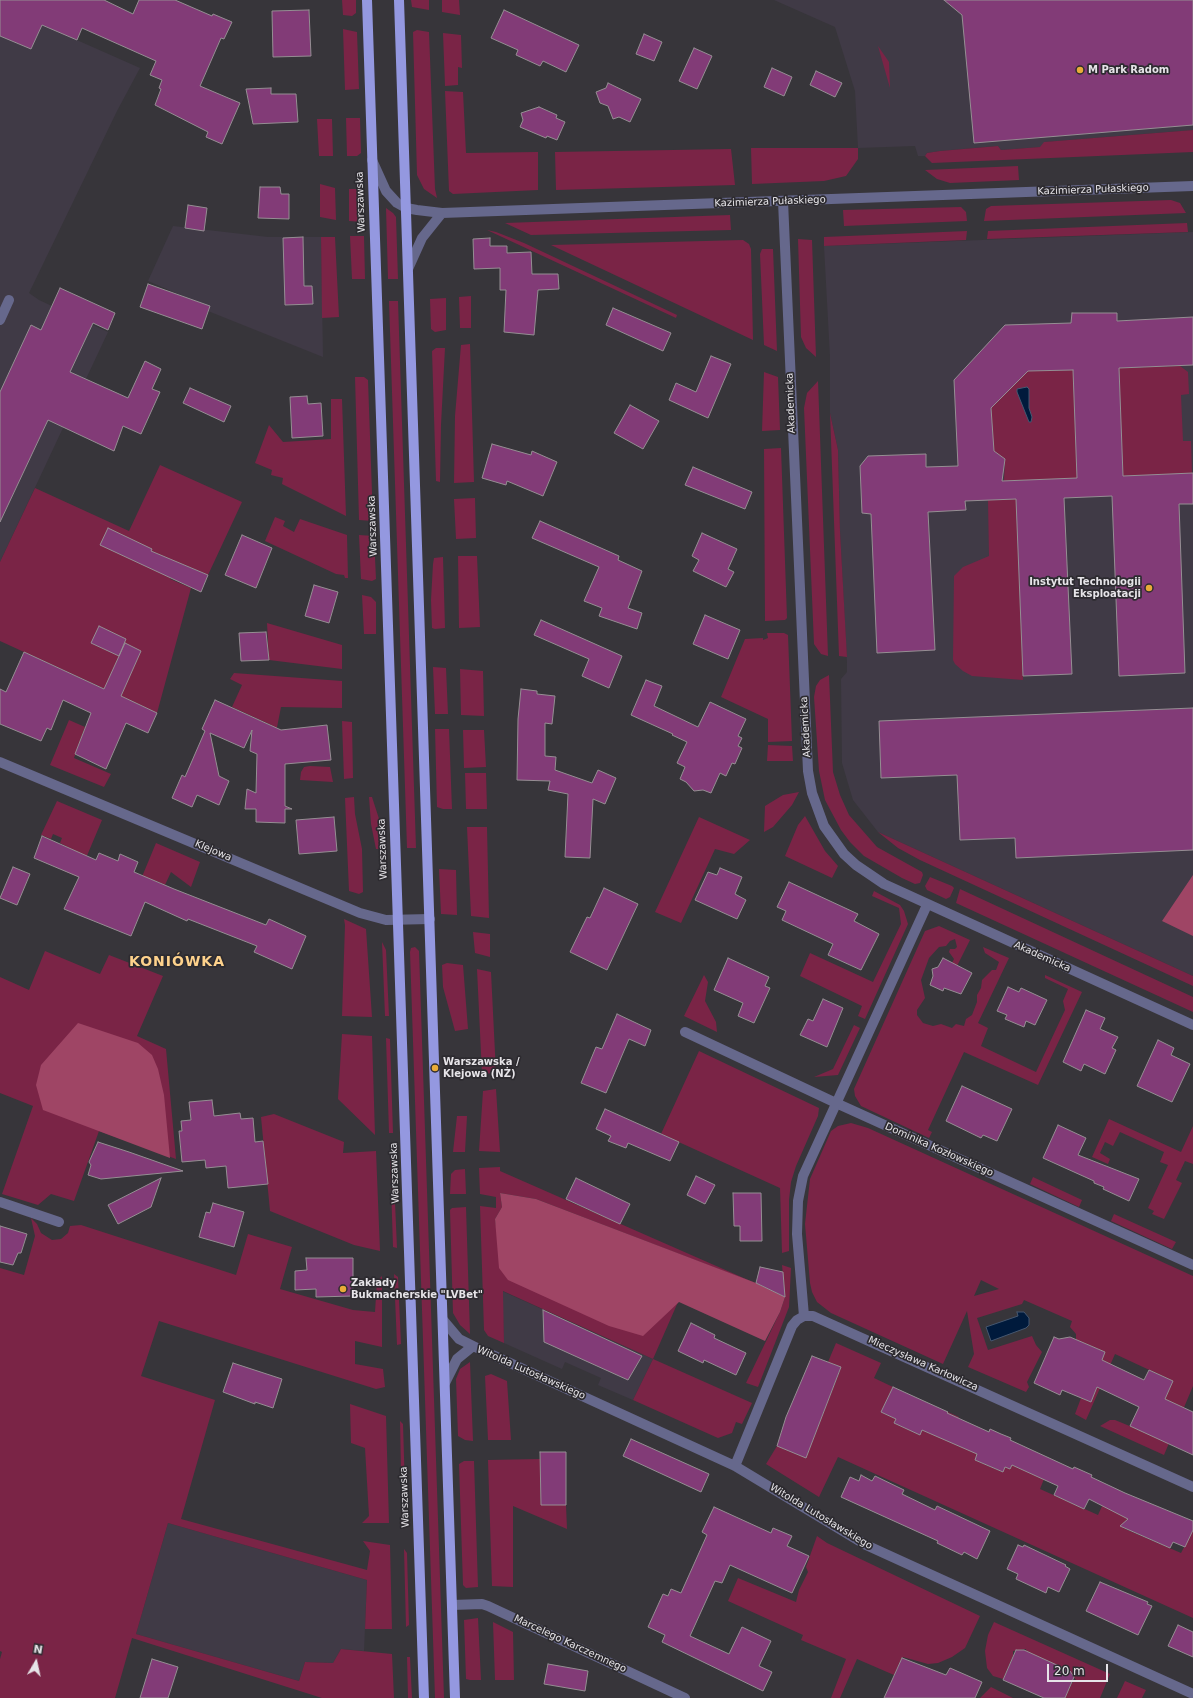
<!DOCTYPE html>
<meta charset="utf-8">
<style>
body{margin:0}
#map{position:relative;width:1193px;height:1698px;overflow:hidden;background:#37353a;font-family:"DejaVu Sans",sans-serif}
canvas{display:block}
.north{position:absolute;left:16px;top:1642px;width:40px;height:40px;-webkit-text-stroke:3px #2d2b30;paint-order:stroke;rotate:9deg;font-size:11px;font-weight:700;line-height:16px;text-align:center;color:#e6e4e8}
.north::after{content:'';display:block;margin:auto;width:14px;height:18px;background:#e6e4e8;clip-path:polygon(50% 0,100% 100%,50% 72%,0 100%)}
.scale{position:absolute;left:1047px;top:1664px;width:61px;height:18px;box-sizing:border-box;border:2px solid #e6e4e8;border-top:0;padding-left:5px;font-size:12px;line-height:14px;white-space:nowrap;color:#e6e4e8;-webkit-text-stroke:3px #2d2b30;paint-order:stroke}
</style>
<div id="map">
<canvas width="1193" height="1698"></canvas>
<div class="north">N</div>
<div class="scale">20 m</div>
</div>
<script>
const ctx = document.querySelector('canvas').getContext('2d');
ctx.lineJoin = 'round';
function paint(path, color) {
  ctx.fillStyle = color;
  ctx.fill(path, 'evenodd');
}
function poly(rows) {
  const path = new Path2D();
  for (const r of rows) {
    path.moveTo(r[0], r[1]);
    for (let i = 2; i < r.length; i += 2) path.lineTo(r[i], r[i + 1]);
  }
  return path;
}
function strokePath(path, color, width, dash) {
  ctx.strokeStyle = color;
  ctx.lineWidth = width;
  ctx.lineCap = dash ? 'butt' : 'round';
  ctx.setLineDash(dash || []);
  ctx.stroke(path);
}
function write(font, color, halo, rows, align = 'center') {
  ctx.font = font + ' "DejaVu Sans",sans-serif';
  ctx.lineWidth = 3.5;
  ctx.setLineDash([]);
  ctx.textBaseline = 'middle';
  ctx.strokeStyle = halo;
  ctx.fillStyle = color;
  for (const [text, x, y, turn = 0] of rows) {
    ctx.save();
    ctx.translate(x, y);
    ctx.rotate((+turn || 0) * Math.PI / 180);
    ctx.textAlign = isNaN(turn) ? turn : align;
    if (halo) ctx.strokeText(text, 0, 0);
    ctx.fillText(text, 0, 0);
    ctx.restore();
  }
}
const built = poly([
 [774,0,1193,0,1193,130,1045,142,1041,147,1001,150,998,146,940,151,927,153,925,156,918,156,915,146,858,148,855,91,835,27],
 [0,6,140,68,117,111,29,293,39,300,108,332,0,562],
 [173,226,268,237,321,237,323,357,208,311,192,300,148,281],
 [1193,232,1193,976,878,832,853,800,842,763,841,679,847,672,847,663,840,531,838,450,830,413,830,357,824,246],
 [502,1291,653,1359,633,1400,598,1385,601,1378,565,1362,562,1369,504,1343],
 [168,1523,367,1580,364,1651,341,1649,333,1663,305,1662,299,1681,136,1634]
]);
const green = poly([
 [342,0,356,0,356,13,352,16,343,15],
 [411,0,429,0,429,10,412,7],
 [442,0,459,0,460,15,442,12],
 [343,29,357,32,359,89,345,90],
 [417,30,429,32,435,189,437,198,424,189,417,175,413,32],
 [443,33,461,35,462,68,458,67,458,85,445,86],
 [878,46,889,62,890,88],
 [445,91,463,92,466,153,538,152,538,190,453,194,449,191],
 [346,118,360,118,361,153,357,156,347,156],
 [317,119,332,119,333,156,319,156],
 [1193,130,1193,152,932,163,925,156,927,153,940,151,998,146,1001,150,1040,147,1044,142],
 [751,148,858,148,858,159,846,176,824,181,752,184],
 [731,149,735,185,556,190,555,152],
 [1018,166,1019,180,950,183,937,179,925,170],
 [320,184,335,188,336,220,320,217],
 [349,189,359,189,362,193,363,222,349,221],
 [1171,200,1180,203,1186,213,984,221,986,209,991,206],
 [961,207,966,212,967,221,844,226,843,210],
 [386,208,393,213,396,217,398,279,388,279],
 [730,215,731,230,531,235,505,223],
 [1187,223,1188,232,987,239,988,231],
 [487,230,496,232,524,243,677,315,676,318],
 [967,231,966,240,824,246,824,237],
 [350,236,364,236,365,279,352,279],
 [321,237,335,237,339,317,322,318],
 [798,239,812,240,816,357,806,348,801,337],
 [743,240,749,244,751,249,753,340,551,245],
 [762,249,773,249,777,351,764,345,760,254],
 [471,296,471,328,460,328,459,297],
 [446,298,446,330,435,332,431,329,430,299],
 [389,301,398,301,416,848,407,848],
 [470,344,474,482,454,483,455,416,461,345],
 [436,348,445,348,441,425,440,482,436,481,432,351],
 [1180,366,1188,372,1189,394,1181,395,1183,441,1191,441,1192,474,1123,476,1119,368],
 [1073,370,1077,478,1004,481,1005,459,1000,456,994,458,991,403,1001,392,1004,395,1017,382,1019,371],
 [764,372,778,377,780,430,762,431],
 [355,377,364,377,368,380,373,521,359,520],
 [818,381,828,656,821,654,814,644,804,408,807,393],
 [331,399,342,399,346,516,282,484,283,478,271,475,272,470,255,463,269,425,283,442,331,439],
 [830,413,838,450,840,531,847,657,839,656],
 [781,448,787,618,785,620,765,621,764,449],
 [160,465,242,502,208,575,177,562,170,579,191,588,157,713,0,641,0,562,35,488,129,531],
 [475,498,476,538,456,539,454,499],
 [1016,499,1023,680,972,676,963,671,955,664,953,660,954,576,963,567,989,556,988,500],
 [275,517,285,521,283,526,294,532,300,519,347,535,348,578,345,578,344,575,336,574,265,541],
 [359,535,374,536,376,579,372,581,361,579],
 [458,556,477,556,480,627,459,628],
 [443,557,445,628,435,629,432,628,431,600,433,564,434,558],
 [362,595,371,597,376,602,376,634,364,634],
 [267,623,342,645,342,669,269,660],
 [767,633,784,633,788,635,792,741,768,742,768,719,721,697,745,639,763,638,763,640,768,638],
 [433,667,446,668,448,714,435,714],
 [460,669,483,671,484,716,461,715],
 [234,673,342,681,342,708,281,707,270,763,257,757,271,725,232,707,242,685,230,679],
 [829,675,833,772,840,795,849,815,877,847,922,872,923,875,920,883,915,884,902,878,864,856,850,842,841,830,825,800,819,771,814,697,816,686,820,680],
 [69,720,85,727,74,758,111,774,104,787,50,765],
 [342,721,352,722,353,778,344,779],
 [435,729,449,729,452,809,443,809,437,807],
 [463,730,484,730,486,767,464,768],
 [768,745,792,746,793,761,767,761],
 [310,766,330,767,333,782,300,780,301,772,304,767],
 [465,773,486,773,487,809,466,809],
 [799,792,792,805,773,827,764,832,765,806,783,795],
 [354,797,355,814,362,849,363,892,359,894,349,891,345,798],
 [369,797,372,797,381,825,384,849,376,849,371,824],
 [57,801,102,820,78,877,60,869,69,848,60,843,62,838,53,834,51,839,41,835],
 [805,816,825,851,838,866,832,878,785,856,798,825],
 [699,817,750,840,734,854,715,849,681,923,655,912],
 [467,827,487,827,489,918,471,916],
 [878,832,1193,976,1193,986,920,860,898,848],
 [156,843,200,862,191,887,171,872,165,885,156,881,146,903,134,896],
 [439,869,456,870,457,915,441,914],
 [930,877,952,886,954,888,950,897,946,899,927,890,925,886],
 [960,889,1193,997,1193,1012,956,903],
 [874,891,900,905,904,911,908,924,865,1019,858,1016,862,1006,800,976,810,953,873,982,901,924,899,908,872,896],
 [344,919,366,929,372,1017,342,1016,345,925],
 [939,926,970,940,957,966,952,963,954,959,949,952,950,949,955,949,957,947,955,939,950,941,946,946,939,947,929,958,921,980,925,998,917,1010,917,1015,923,1023,933,1026,941,1024,952,1028,956,1024,964,1026,966,1019,972,1015,977,1002,977,995,981,988,982,980,992,970,996,970,999,962,985,953,983,947,1009,958,978,1023,988,1028,981,1046,1036,1072,1065,1010,1063,1001,1068,989,1045,978,1045,975,1082,992,1038,1085,964,1052,928,1130,932,1132,929,1138,861,1106,855,1096,854,1089,925,931],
 [473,932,490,934,490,957,475,953],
 [382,942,386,950,389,1016,385,1016],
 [415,947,419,951,444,1698,435,1698,410,952,411,948],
 [45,951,100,974,109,955,163,976,137,1036,166,1049,176,1159,99,1131,74,1201,51,1194,38,1205,2,1194,33,1106,0,1093,0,977,29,990],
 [447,963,463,965,468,1029,455,1031,443,987,442,965],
 [477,969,491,972,496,1073,482,1074],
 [704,975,708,982,705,1001,716,1022,717,1032,684,1016],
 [854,1025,860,1028,838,1075,814,1077,833,1069],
 [342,1034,372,1036,375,1135,338,1099],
 [386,1038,390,1039,393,1133,389,1133],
 [699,1051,819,1108,818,1116,796,1166,791,1182,789,1200,789,1251,782,1253,780,1188,661,1134],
 [496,1089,500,1152,479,1151,483,1091],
 [274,1114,344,1142,343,1153,376,1151,380,1251,354,1245,270,1211,261,1117],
 [457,1116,467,1116,465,1152,453,1152],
 [1109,1119,1181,1152,1193,1126,1193,1164,1185,1161,1176,1180,1182,1183,1164,1219,1152,1214,1154,1211,1148,1208,1168,1165,1160,1162,1164,1152,1120,1132,1113,1146,1105,1142,1100,1153,1110,1159,1108,1164,1092,1157],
 [851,1123,868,1128,1193,1276,1193,1386,1164,1455,1100,1426,1110,1420,1115,1420,1149,1434,1173,1381,1115,1354,1086,1420,1075,1414,1081,1398,1091,1402,1099,1383,1096,1374,1105,1352,1076,1340,1076,1334,1070,1327,1072,1321,1024,1300,1022,1304,977,1318,988,1350,1032,1336,1036,1345,1042,1352,1027,1382,1029,1387,1026,1392,968,1367,974,1354,967,1311,943,1364,831,1313,817,1302,812,1292,810,1283,805,1224,810,1179,831,1131,838,1126],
 [981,1280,999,1289,974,1296],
 [390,1155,393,1156,397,1248,393,1247],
 [500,1167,500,1171,755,1283,536,1199,500,1193,502,1207,495,1219,498,1241,678,1302,653,1359,752,1403,742,1424,736,1422,732,1433,718,1438,633,1400,653,1359,503,1291,504,1343,488,1336,484,1330,480,1206,496,1208,496,1197,480,1194,479,1168],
 [465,1169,466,1194,450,1194,451,1174,455,1170],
 [1033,1177,1082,1200,1079,1207,1030,1184],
 [466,1207,470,1334,460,1325,453,1313,450,1210,452,1208],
 [1114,1214,1176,1242,1172,1249,1111,1221],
 [31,1218,37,1224,41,1233,52,1240,61,1239,68,1233,70,1226,81,1225,236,1275,248,1234,292,1247,280,1289,353,1310,375,1312,377,1281,382,1276,382,1347,355,1341,355,1364,383,1369,385,1387,376,1389,159,1321,141,1376,215,1400,181,1519,367,1570,370,1551,363,1541,390,1545,392,1629,365,1629,367,1580,168,1523,136,1634,299,1681,305,1662,333,1663,341,1649,392,1654,394,1698,322,1698,132,1638,115,1698,0,1698,0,1659,2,1652,0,1651,0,1268,24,1275,35,1236],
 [782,1265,791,1268,789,1307,758,1387,746,1383,780,1312,785,1297],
 [394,1274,398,1277,401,1344,397,1345],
 [836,1343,881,1363,874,1378,893,1387,881,1412,896,1419,894,1423,920,1435,922,1430,937,1436,948,1412,959,1417,957,1422,977,1454,975,1460,1002,1472,1005,1467,1010,1469,1012,1465,1021,1469,1044,1479,1040,1489,1098,1515,1108,1493,1134,1504,1123,1528,1181,1553,1193,1530,1193,1618,838,1457,819,1497,766,1464,777,1446,806,1457,841,1368,828,1362],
 [470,1362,473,1441,465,1440,458,1436,456,1379,460,1369],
 [491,1374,507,1381,511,1440,488,1440,485,1376],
 [350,1404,386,1416,389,1523,362,1523,369,1516,365,1448,351,1443],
 [400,1421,403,1424,406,1522,402,1522],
 [540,1459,541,1505,566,1505,567,1529,513,1506,513,1587,492,1586,488,1460],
 [464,1461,474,1461,478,1587,466,1588,463,1585,459,1464],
 [817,1536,827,1543,980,1616,965,1648,952,1657,938,1663,928,1664,903,1657,894,1675,857,1659,840,1698,831,1698,846,1659,801,1640,803,1635,728,1601,738,1578,796,1602,799,1590,808,1572,806,1567],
 [404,1549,407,1553,409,1625,406,1627],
 [478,1618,481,1680,470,1680,466,1679,464,1620],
 [493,1622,513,1632,514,1680,495,1680],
 [994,1622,1110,1674,1100,1698,1065,1698,1072,1683,1076,1680,1071,1673,1027,1654,1026,1649,1013,1651,1013,1656,1003,1679,993,1676,987,1668,985,1651,988,1635],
 [407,1657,410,1657,412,1698,408,1698],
 [1125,1681,1146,1690,1142,1698,1117,1698],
 [991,1687,1013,1698,980,1698]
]);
const forest = poly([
 [1193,875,1193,936,1162,921],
 [78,1023,138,1043,152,1055,158,1069,164,1095,170,1158,43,1110,36,1085,41,1065],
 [500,1193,536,1199,756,1283,785,1297,780,1312,765,1341,679,1302,643,1336,609,1326,508,1280,499,1268,495,1219,502,1207]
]);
const water = poly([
 [1027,387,1029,389,1029,408,1032,417,1031,422,1029,422,1017,392,1017,389,1027,387],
 [1017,1312,1024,1312,1029,1318,1029,1325,1026,1328,991,1341,986,1327,1018,1316,1017,1312]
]);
const building = poly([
 [0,0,104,0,133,14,139,0,175,0,212,16,213,14,232,22,224,39,221,38,200,86,240,103,222,144,206,137,208,132,155,105,161,89,159,88,162,80,150,75,156,61,82,28,77,40,42,25,31,49,0,36,0,0],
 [944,0,1193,0,1193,125,974,143,962,15,944,0],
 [309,10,311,56,273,57,272,11,309,10],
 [504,10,579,45,566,72,543,61,540,66,516,55,518,50,491,38,504,10],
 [644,34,662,42,654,61,636,54,644,34],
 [694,48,712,56,697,89,679,81,694,48],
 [772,68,792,77,784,96,764,87,772,68],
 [816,71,842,83,835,97,810,85,816,71],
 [608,83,641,99,630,122,619,117,613,119,608,106,600,103,596,92,606,88,608,83],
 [271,88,271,94,296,94,298,122,253,124,246,89,271,88],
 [539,107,557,115,556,118,565,122,557,140,547,136,546,138,520,127,523,120,521,113,539,107],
 [260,187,280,187,281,194,289,194,289,219,258,218,260,187],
 [188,205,207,208,204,231,185,228,188,205],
 [303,237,304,286,312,286,313,304,285,305,283,238,303,237],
 [490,238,490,246,507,246,507,253,531,252,532,274,558,274,559,289,538,290,534,335,504,332,506,290,500,290,500,268,474,269,473,239,490,238],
 [148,284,210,306,202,329,140,307,148,284],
 [60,288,115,313,108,330,93,323,70,372,128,398,145,361,161,369,152,389,160,392,141,434,123,426,114,451,48,420,0,522,0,392,31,325,41,330,60,288],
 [613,308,671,333,663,351,606,325,613,308],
 [1072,313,1117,313,1117,321,1193,317,1193,365,1119,368,1123,476,1193,473,1193,504,1179,504,1185,673,1119,676,1112,496,1064,498,1072,674,1023,676,1016,499,965,501,966,510,928,512,935,650,877,653,871,514,862,513,860,466,868,456,926,454,926,467,958,466,954,380,1005,325,1071,323,1072,313],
 [1073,370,1077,478,1002,481,1005,459,994,451,991,408,1028,371,1073,370],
 [711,356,731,364,708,418,669,400,676,383,696,392,711,356],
 [190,388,231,406,224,422,183,403,190,388],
 [307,396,308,404,321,403,323,436,292,438,290,397,307,396],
 [630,405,659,421,643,449,614,433,630,405],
 [492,444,531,455,532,451,557,462,543,496,507,481,506,485,482,478,492,444],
 [693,467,752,492,745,509,685,485,693,467],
 [540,521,619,556,618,560,642,571,628,608,642,613,637,629,599,616,602,608,584,601,599,567,532,538,540,521],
 [108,528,152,549,151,551,208,575,201,592,100,545,108,528],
 [702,533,737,549,728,569,734,572,726,587,693,571,699,560,692,556,702,533],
 [242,535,272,548,256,588,225,575,242,535],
 [314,585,338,592,329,623,305,616,314,585],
 [705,615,740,630,728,659,693,644,705,615],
 [541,620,622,656,609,688,582,676,589,659,534,635,541,620],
 [99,626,126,639,119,656,91,643,99,626],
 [266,632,269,660,241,661,239,633,266,632],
 [125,643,141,651,121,696,157,713,148,733,126,723,106,769,75,754,91,713,63,700,51,730,47,728,41,741,0,724,0,689,6,692,24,652,104,689,125,643],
 [646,680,662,686,654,706,698,727,710,702,746,719,738,736,742,738,738,746,742,748,735,764,732,763,726,776,720,773,711,793,703,790,694,791,686,782,680,779,685,767,677,763,687,742,672,735,673,734,631,715,646,680],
 [521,689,537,691,537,694,555,696,552,724,545,723,545,756,556,757,555,770,592,783,598,770,616,778,605,804,593,799,590,858,565,857,568,794,548,790,550,781,517,780,518,719,521,689],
 [215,700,281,730,327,725,331,760,285,764,285,806,292,809,285,809,285,823,256,822,256,809,245,809,247,789,256,793,257,754,250,751,252,730,244,748,210,733,219,776,229,781,219,805,197,795,192,807,172,798,182,775,185,777,205,731,202,729,215,700],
 [1193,708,1193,850,1016,858,1015,838,960,840,957,775,881,778,879,721,1193,708],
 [334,817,337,851,299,854,296,820,334,817],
 [42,836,96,860,99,853,118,861,120,854,138,862,134,872,174,889,266,925,269,919,306,936,292,969,254,952,257,946,188,919,187,921,145,902,131,936,64,909,79,877,34,858,42,836],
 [13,867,30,874,17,905,0,898,13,867],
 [720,868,742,877,735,894,746,900,737,919,695,900,708,872,717,875,720,868],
 [789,882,858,914,854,921,879,934,861,970,828,955,833,944,782,920,786,911,777,907,789,882],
 [604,888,638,904,607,970,570,952,587,917,590,918,604,888],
 [728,958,769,977,765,986,770,988,754,1023,738,1016,743,1003,714,990,728,958],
 [943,958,972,973,961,994,944,988,943,991,930,985,933,976,932,969,938,967,943,958],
 [1008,987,1019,992,1021,988,1047,1000,1035,1025,1026,1021,1024,1027,1005,1019,1007,1015,997,1011,1008,987],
 [823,999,843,1008,827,1047,800,1035,808,1019,813,1021,823,999],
 [1086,1010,1105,1018,1100,1029,1118,1037,1112,1048,1116,1050,1105,1074,1084,1064,1081,1071,1063,1062,1086,1010],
 [617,1014,651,1030,645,1046,629,1039,606,1093,581,1083,596,1047,602,1049,617,1014],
 [1158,1040,1174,1048,1171,1055,1190,1064,1172,1102,1137,1086,1158,1040],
 [962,1086,1012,1109,997,1141,983,1135,981,1138,946,1121,962,1086],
 [212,1100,214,1116,240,1113,241,1119,253,1118,255,1142,263,1141,268,1184,228,1188,226,1166,206,1168,205,1160,182,1162,179,1131,182,1131,181,1121,191,1120,189,1102,212,1100],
 [605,1109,679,1142,670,1161,628,1143,626,1148,608,1141,611,1136,596,1129,605,1109],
 [1058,1125,1086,1138,1078,1155,1139,1179,1129,1201,1103,1189,1104,1187,1094,1183,1094,1181,1043,1158,1058,1125],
 [98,1142,129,1152,183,1171,101,1179,88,1175,91,1165,89,1162,98,1142],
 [696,1176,715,1185,705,1204,687,1195,696,1176],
 [161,1178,151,1207,118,1224,108,1205,161,1178],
 [576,1178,630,1204,620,1224,566,1199,576,1178],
 [733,1193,761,1193,762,1241,740,1241,740,1226,734,1226,733,1193],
 [213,1203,244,1212,234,1247,199,1237,206,1212,210,1213,213,1203],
 [0,1226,27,1234,21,1253,18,1253,13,1265,0,1262,0,1226],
 [306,1258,353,1258,353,1296,316,1297,316,1289,295,1290,295,1271,307,1270,306,1258],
 [760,1267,783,1272,785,1297,756,1283,760,1267],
 [543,1310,642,1356,628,1380,544,1342,543,1310],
 [691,1323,715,1335,714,1338,746,1353,736,1375,704,1360,703,1363,678,1351,691,1323],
 [1054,1337,1059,1339,1070,1337,1105,1352,1102,1360,1144,1380,1149,1370,1173,1381,1165,1399,1193,1412,1193,1455,1130,1426,1139,1407,1097,1387,1091,1402,1062,1390,1060,1395,1034,1383,1054,1337],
 [812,1356,841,1367,806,1458,777,1446,786,1417,812,1356],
 [233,1363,282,1379,273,1408,255,1402,255,1404,223,1392,233,1363],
 [893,1387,948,1412,947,1413,989,1432,990,1429,1001,1434,1011,1438,1010,1440,1073,1469,1074,1467,1092,1475,1091,1477,1125,1493,1193,1521,1193,1530,1185,1547,1173,1542,1170,1548,1120,1526,1128,1519,1089,1499,1084,1509,1054,1495,1058,1486,1012,1465,1010,1469,1005,1467,1003,1472,975,1460,977,1454,922,1430,920,1435,894,1423,896,1419,881,1412,893,1387],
 [631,1439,709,1474,701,1492,623,1456,631,1439],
 [540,1452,566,1452,566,1505,541,1505,540,1452],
 [861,1475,872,1481,875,1476,904,1490,902,1494,935,1510,937,1506,990,1531,977,1559,964,1552,962,1555,937,1543,938,1541,841,1497,850,1477,859,1481,861,1475],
 [714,1507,771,1533,773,1528,792,1536,787,1546,809,1556,792,1593,730,1565,722,1583,715,1581,690,1636,729,1654,742,1627,771,1641,759,1666,772,1672,763,1691,662,1642,665,1635,648,1627,663,1594,668,1596,671,1589,681,1593,707,1535,702,1532,714,1507],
 [1018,1545,1023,1547,1024,1545,1066,1565,1065,1566,1070,1569,1059,1592,1048,1587,1046,1593,1016,1579,1018,1574,1007,1569,1018,1545],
 [1100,1582,1148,1602,1147,1604,1152,1606,1138,1635,1086,1611,1100,1582],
 [1178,1625,1193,1632,1193,1657,1168,1646,1178,1625],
 [1016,1650,1024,1650,1070,1671,1074,1677,1065,1698,1044,1698,1003,1680,1016,1650],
 [902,1658,946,1675,950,1668,982,1682,975,1698,884,1698,902,1658],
 [152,1659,178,1667,168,1698,140,1698,152,1659],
 [548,1664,588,1671,585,1691,544,1684,548,1664]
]);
const minor = poly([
 [372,160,386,191,397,203,406,208,417,210,442,213,1193,186],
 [783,201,808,771,812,793,824,826,844,854,856,865,884,884,1193,1025],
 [408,269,422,238,442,213],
 [0,320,9,300],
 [0,762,360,913,386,920,430,919],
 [685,1032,836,1103,1193,1265],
 [0,1202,59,1222],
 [804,1316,797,1234,798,1201,803,1176,927,905],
 [443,1320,459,1339,473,1346,735,1466,866,1545,1193,1694],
 [445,1383,457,1359,473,1346],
 [735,1466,792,1326,797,1320,804,1316,813,1316,1193,1487],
 [452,1605,482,1604,488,1606,685,1698]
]);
const major = poly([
 [367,0,424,1698],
 [399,0,455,1698]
]);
const markers = [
 [1080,70,4,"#e9ab38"],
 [1149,588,4,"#e9ab38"],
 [435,1068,4,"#e9ab38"],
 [343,1289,4,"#e9ab38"]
];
const poiNames = [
 ["M Park Radom",1088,70],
 ["Instytut Technologii",1141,582,"right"],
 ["Eksploatacji",1141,594,"right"],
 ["Warszawska /",443,1062],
 ["Klejowa (NŻ)",443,1074],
 ["Zakłady",351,1283],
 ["Bukmacherskie \"LVBet\"",351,1295]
];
const streetNames = [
 ["Kazimierza Pułaskiego",1093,190,-2],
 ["Warszawska",361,202,-92],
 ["Kazimierza Pułaskiego",770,202,-2],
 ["Akademicka",791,403,-92],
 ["Warszawska",373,526,-92],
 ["Akademicka",806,727,-93],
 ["Warszawska",383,849,-92],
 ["Klejowa",213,851,23],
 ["Akademicka",1042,957,24],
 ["Dominika Kozłowskiego",939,1150,24],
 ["Warszawska",395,1173,-92],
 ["Mieczysława Karłowicza",923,1364,24],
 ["Witolda Lutosławskiego",531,1373,24],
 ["Warszawska",405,1497,-92],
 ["Witolda Lutosławskiego",821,1517,31],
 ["Marcelego Karczemnego",570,1644,25]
];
const districtNames = [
 ["KONIÓWKA",177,962]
];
paint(built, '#403a46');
paint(green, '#7a2446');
paint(forest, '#9f4565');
paint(water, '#001a3c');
strokePath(water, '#455770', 1);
paint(building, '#823b77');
strokePath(building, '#958e93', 1);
strokePath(minor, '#66688c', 10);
strokePath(major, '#9498e0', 10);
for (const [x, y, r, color] of markers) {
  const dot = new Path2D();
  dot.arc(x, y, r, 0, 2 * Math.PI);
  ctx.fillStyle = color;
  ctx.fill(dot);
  strokePath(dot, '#2d2b30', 1.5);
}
write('bold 10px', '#e6e4e8', '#2d2b30', poiNames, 'left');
write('10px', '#e6e4e8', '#2d2b30', streetNames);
ctx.letterSpacing = '1px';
write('bold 14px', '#fed28c', '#2d2b30', districtNames);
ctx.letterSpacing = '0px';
</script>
